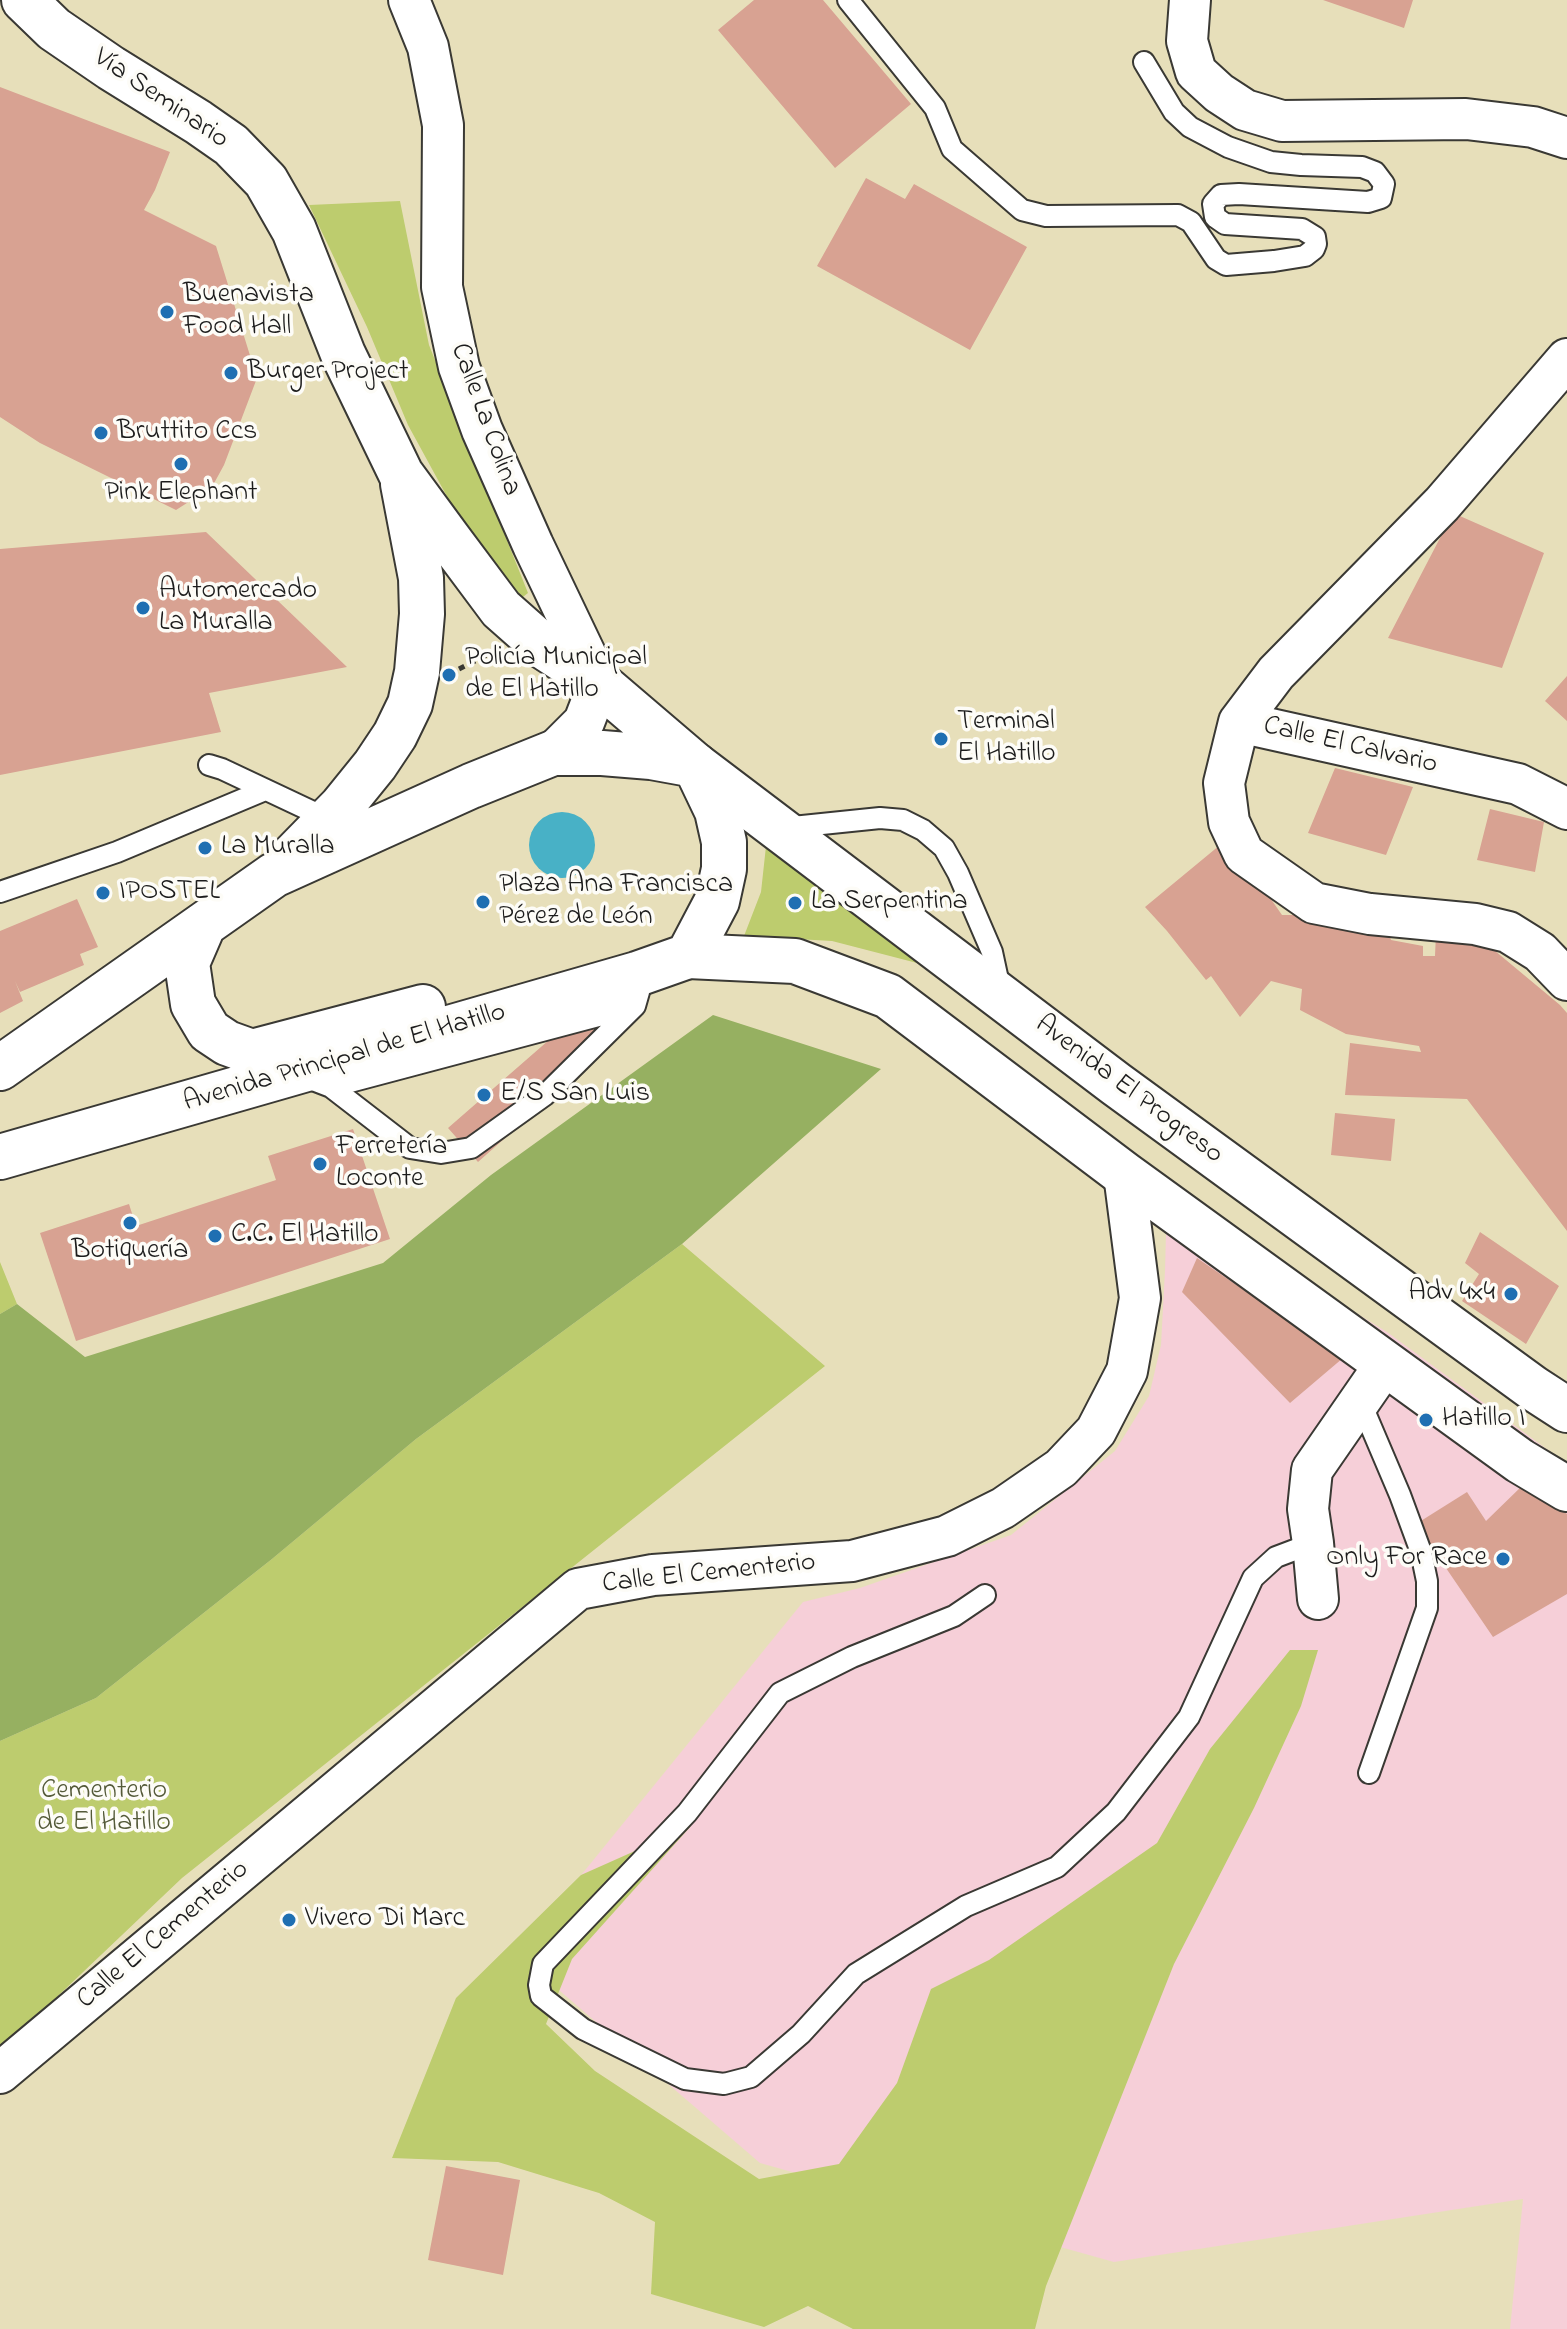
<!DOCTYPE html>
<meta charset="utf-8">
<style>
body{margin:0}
canvas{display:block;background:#e7dfba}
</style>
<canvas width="1567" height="2329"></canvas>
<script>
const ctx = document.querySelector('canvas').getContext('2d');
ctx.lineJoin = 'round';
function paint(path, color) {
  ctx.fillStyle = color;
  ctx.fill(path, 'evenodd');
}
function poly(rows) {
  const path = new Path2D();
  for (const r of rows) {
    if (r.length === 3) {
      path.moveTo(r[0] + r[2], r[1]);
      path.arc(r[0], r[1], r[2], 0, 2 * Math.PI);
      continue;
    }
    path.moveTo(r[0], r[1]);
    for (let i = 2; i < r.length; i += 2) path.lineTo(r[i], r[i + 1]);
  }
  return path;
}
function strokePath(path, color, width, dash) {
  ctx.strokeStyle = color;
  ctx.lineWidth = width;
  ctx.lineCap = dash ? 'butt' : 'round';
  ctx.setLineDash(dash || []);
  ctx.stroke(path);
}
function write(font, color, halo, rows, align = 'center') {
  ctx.font = font + ' "Indie Flower",sans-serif';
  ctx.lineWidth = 7;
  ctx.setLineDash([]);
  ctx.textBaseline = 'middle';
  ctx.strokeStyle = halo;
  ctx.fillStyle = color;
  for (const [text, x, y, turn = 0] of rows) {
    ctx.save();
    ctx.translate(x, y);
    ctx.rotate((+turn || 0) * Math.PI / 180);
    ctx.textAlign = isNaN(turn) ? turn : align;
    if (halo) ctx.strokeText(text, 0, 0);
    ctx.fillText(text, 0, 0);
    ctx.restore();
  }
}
const built = poly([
 [1167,1198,1387,1332,1567,1464,1567,2329,1510,2329,1523,2199,1114,2262,760,2163,517,1954,803,1602,860,1588,1011,1535,1115,1451,1149,1396,1161,1345,1165,1271]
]);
const green = poly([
 [400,201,429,345,528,593,519,600,462,524,408,425,367,327,309,205],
 [767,837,917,963,832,941,744,936,761,892],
 [682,1244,825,1366,182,1878,0,2051,0,1741,96,1698,272,1559,416,1439],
 [0,1262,17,1304,0,1314],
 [1290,1650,1318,1650,1301,1706,1254,1808,1174,1964,1046,2286,1035,2329,853,2329,808,2306,764,2327,651,2294,655,2222,599,2193,498,2162,392,2158,456,1998,581,1875,691,1826,572,1959,546,2024,595,2071,759,2179,839,2164,897,2083,931,1989,989,1960,1157,1843,1210,1749]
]);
const forest = poly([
 [713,1015,881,1069,682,1244,416,1439,272,1559,96,1698,0,1741,0,1314,17,1304,85,1357,383,1263,491,1175]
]);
const water = poly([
 [562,845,33]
]);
const building = poly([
 [754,0,823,0,911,104,835,168,718,30],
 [1323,0,1413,0,1404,28],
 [0,87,170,152,155,190,144,210,216,246,257,378,224,465,212,487,176,510,40,443,0,417],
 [866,178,905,199,914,184,1027,247,970,350,817,266],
 [1453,513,1544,553,1502,668,1388,638],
 [206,532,347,667,209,693,221,732,0,775,0,549],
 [1567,676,1567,721,1545,701],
 [1335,768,1413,787,1386,855,1308,833],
 [1490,809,1544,822,1535,872,1477,860],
 [1220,845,1259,882,1282,915,1313,915,1352,932,1388,931,1391,940,1423,946,1423,956,1435,956,1436,933,1494,950,1560,1005,1567,1013,1567,1231,1467,1099,1345,1095,1350,1043,1421,1052,1419,1046,1346,1034,1300,1010,1302,989,1271,981,1240,1017,1211,976,1206,980,1167,931,1145,907],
 [77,899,98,947,80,954,84,965,20,992,15,981,23,1001,0,1013,0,931],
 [588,1006,617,1039,478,1162,448,1128],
 [1335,1113,1395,1119,1391,1161,1331,1155],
 [353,1129,390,1239,76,1341,40,1233,129,1204,136,1226,276,1180,268,1156],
 [1480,1232,1559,1286,1526,1344,1462,1301,1479,1274,1465,1263],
 [1197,1258,1343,1358,1290,1403,1182,1292],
 [1524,1484,1567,1514,1567,1594,1493,1637,1416,1524,1467,1492,1486,1521],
 [446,2166,520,2180,503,2275,428,2260]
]);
const path = poly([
 [459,669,489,654]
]);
const service = poly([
 [848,0,935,108,952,149,1022,210,1046,216,1178,215,1191,222,1216,259,1226,265,1274,261,1305,256,1314,249,1316,244,1315,237,1302,229,1225,224,1215,217,1213,204,1221,195,1239,194,1368,202,1381,198,1384,184,1375,172,1362,167,1301,165,1271,162,1228,147,1190,127,1174,112,1144,62],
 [209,765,222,769,328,819],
 [783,828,880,818,903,820,923,830,944,848,958,873,992,952,1000,989],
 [0,892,117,852,265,790],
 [305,1077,331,1087,410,1148,441,1153,471,1148,545,1095,635,1006,639,992,637,974],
 [331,1087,632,1007],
 [1360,1401,1400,1495,1421,1552,1427,1581,1427,1608,1369,1773],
 [985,1595,954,1616,852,1657,780,1693,687,1813,543,1964,539,1985,541,1996,583,2029,685,2079,724,2084,751,2077,801,2034,856,1974,966,1906,1057,1867,1116,1812,1189,1717,1253,1578,1276,1557,1313,1543]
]);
const minor = poly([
 [409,0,428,47,443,125,442,287,459,367,482,430,533,545,599,683,584,722,553,753],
 [1190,0,1187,41,1196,72,1219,93,1245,110,1282,121,1466,119,1533,127,1567,138],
 [1567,359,1442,504,1276,673,1239,722,1224,783,1229,822,1244,854,1314,903,1370,914,1475,924,1508,932,1540,952,1567,980],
 [1239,722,1518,784,1567,809],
 [1318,1599,1313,1543,1308,1509,1312,1470,1386,1363],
 [0,2073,578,1589,653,1575,852,1561,947,1536,1003,1508,1061,1468,1096,1431,1127,1371,1140,1298,1124,1174]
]);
const tertiary = poly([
 [695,765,1116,1084,1533,1388,1567,1410],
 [688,956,795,961,888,996,1124,1174,1520,1461,1567,1489]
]);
const secondary = poly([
 [24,0,54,29,111,68,198,122,231,145,266,181,294,230,343,354,401,474,448,538,501,609,544,647,599,683,695,765,717,811,724,842,724,869,717,901,688,956],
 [293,856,341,807,375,765,395,735,410,704,417,672,422,614,421,578,403,484],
 [203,926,187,963,193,1004,209,1031,227,1043,252,1052,423,1007],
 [0,1068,274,875,471,786,553,753,602,753,651,757,695,765],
 [0,1157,637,974,688,956]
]);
const markers = [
 [167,312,8,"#1f6fb2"],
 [231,373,8,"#1f6fb2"],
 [101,433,8,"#1f6fb2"],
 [181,464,8,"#1f6fb2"],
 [143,608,8,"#1f6fb2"],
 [449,675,8,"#1f6fb2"],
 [941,739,8,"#1f6fb2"],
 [205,848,8,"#1f6fb2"],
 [103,893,8,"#1f6fb2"],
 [483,902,8,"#1f6fb2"],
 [795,903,8,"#1f6fb2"],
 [484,1095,8,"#1f6fb2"],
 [320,1164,8,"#1f6fb2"],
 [130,1223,8,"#1f6fb2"],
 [215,1236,8,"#1f6fb2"],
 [1511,1294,8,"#1f6fb2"],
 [1426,1420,8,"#1f6fb2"],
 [1503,1559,8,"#1f6fb2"],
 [289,1920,8,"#1f6fb2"]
];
const streetNames = [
 ["Vía Seminario",160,100,34],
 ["Calle La Colina",484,420,70],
 ["Calle El Calvario",1350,747,13],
 ["Avenida Principal de El Hatillo",345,1059,-16],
 ["Avenida El Progreso",1128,1091,37],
 ["Calle El Cementerio",709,1575,-6],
 ["Calle El Cementerio",164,1936,-40]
];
const poiNames = [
 ["Buenavista",183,296],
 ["Food Hall",183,328],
 ["Burger Project",247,373],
 ["Bruttito Ccs",117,433],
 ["Pink Elephant",181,494,"center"],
 ["Automercado",159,592],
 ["La Muralla",159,624],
 ["Policía Municipal",465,659],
 ["de El Hatillo",465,691],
 ["Terminal",957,723],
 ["El Hatillo",957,755],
 ["La Muralla",221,848],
 ["Plaza Ana Francisca",499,886],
 ["Pérez de León",499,918],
 ["IPOSTEL",119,893],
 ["La Serpentina",811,903],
 ["E/S San Luis",500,1095],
 ["Ferretería",336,1148],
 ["Loconte",336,1180],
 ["C.C. El Hatillo",231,1236],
 ["Botiquería",130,1252,"center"],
 ["Adv 4x4",1495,1294,"right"],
 ["Hatillo I",1442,1420],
 ["Only For Race",1487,1559,"right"],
 ["Vivero Di Marc",305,1920]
];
const parkNames = [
 ["Cementerio",104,1792],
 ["de El Hatillo",104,1824]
];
paint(built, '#f6cfd8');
paint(green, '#bdcc6e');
paint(forest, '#96b061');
paint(water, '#48b1c6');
paint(building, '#d8a292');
strokePath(service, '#3a3934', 24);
strokePath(minor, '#3a3934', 44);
strokePath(tertiary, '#3a3934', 48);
strokePath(secondary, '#3a3934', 48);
strokePath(path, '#3a3934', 5, [6, 6]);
strokePath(service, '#fff', 20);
strokePath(minor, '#fff', 40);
strokePath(tertiary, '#fff', 44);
strokePath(secondary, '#fff', 44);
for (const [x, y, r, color] of markers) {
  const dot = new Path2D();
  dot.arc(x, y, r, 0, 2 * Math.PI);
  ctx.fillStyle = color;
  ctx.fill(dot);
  strokePath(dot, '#fdfcf7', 3);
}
write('28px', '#1c1c1c', '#fdfcf7', streetNames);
write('28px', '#1c1c1c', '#fdfcf7', poiNames, 'left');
write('28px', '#545a39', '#fdfcf7', parkNames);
</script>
